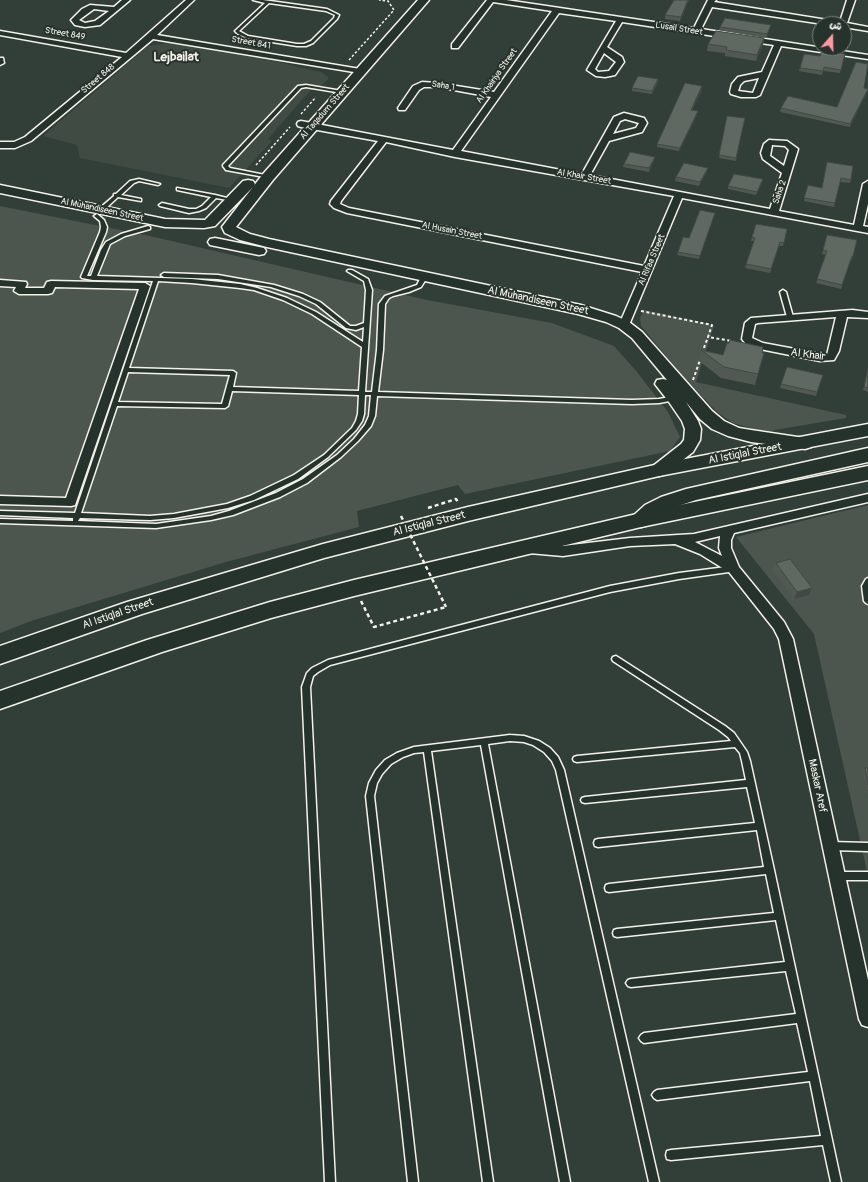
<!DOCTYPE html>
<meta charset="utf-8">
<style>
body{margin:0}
#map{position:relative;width:868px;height:1182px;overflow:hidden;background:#323e38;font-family:Pangolin,"Playpen Sans Arabic",sans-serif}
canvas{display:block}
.north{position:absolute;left:812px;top:16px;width:40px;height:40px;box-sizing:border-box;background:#26332d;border:1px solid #787f78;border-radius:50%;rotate:20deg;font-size:11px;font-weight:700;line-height:16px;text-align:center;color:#f4f1e8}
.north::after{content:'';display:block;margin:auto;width:14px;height:18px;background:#ff9aa2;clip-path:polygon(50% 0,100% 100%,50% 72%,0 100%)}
</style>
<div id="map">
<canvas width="868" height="1182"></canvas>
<div class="north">ش</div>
</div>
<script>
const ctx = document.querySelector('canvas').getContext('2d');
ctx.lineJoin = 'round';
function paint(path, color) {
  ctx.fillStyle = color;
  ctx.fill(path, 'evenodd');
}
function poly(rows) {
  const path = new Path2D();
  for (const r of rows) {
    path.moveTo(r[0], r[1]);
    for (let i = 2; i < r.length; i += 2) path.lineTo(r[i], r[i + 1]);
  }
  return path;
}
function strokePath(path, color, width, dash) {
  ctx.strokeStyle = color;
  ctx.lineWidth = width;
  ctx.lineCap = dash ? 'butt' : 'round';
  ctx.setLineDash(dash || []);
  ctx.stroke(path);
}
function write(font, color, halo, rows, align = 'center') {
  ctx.font = font + ' Pangolin,sans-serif';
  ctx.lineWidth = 4;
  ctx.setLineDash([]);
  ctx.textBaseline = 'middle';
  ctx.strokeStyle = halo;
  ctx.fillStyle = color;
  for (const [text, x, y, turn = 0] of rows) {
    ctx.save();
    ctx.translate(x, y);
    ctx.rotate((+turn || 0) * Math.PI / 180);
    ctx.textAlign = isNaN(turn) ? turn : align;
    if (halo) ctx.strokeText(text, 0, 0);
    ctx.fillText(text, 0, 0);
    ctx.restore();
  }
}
const built = poly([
 [170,43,279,62,298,67,321,72,329,78,321,86,315,85,268,139,272,141,229,188,80,158,77,145,43,136,148,46]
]);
const green = poly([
 [0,206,150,236,427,300,552,323,614,346,637,372,668,412,680,437,670,451,465,494,458,485,357,511,359,527,226,562,31,621,0,633],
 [644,310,714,325,696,382,846,415,846,418,769,431,754,429,733,423,717,412,686,380,641,326,640,318],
 [868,505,868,876,814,634,736,537]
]);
const pathFar2 = poly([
 [349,60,394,10,388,1,379,0],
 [301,114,316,97],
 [256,165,290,127]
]);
const pathFar1 = poly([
 [641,311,712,325,708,337,732,341],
 [702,353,708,337],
 [693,380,700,360]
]);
const path = poly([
 [428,508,456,499,458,502],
 [361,601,374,627,446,607]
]);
const lane = poly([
 [253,0,263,0,327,9,339,15,337,19,313,43,306,46,297,46,247,38,238,34,235,31,265,3,253,0],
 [269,3,326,11,335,15,334,18,311,41,304,44,297,44,248,36,239,31,269,3],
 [306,85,342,91,344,92,342,93,306,87,301,88,228,166,230,168,270,176,270,178,226,170,223,166,223,165,298,86,306,85],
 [139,179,160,184,158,185,139,181,134,183,121,195,141,199,141,201,118,197,103,211,99,211,99,209,114,196,114,194,116,194,130,181,139,179],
 [177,188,215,195,235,200,233,201,216,198,206,208,199,211,189,213,160,206,159,205,162,203,189,209,196,209,202,206,211,197,177,190,177,188],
 [97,214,104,220,107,227,106,232,87,276,91,276,101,250,106,242,121,234,148,226,150,227,150,229,125,236,110,244,97,276,192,279,240,284,257,288,287,298,316,312,363,342,364,327,356,330,346,328,316,304,299,296,271,287,218,279,164,277,161,275,164,273,218,275,274,285,303,294,320,302,350,326,356,326,364,323,366,290,364,281,347,271,348,270,352,270,368,279,372,290,365,392,372,392,377,350,379,304,385,296,417,285,420,279,420,276,423,274,426,276,426,279,421,287,409,292,393,296,389,298,385,304,383,350,378,392,632,400,659,399,675,396,678,398,675,400,659,403,632,404,377,396,375,416,371,426,358,441,341,457,307,483,280,497,233,515,211,520,156,528,0,523,0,519,73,521,73,518,0,515,0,511,75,513,153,281,93,280,82,278,81,277,100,232,101,227,100,221,94,216,97,214],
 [158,281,192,283,240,288,254,290,283,300,312,314,362,347,359,391,233,387,236,373,233,371,129,368,158,281],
 [128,372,230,375,222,404,118,402,128,372],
 [232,391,359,395,358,414,356,421,352,428,324,455,294,475,250,496,227,504,174,514,150,516,81,513,117,406,225,408,228,406,232,391],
 [365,395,371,395,369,416,365,425,354,439,337,455,303,479,276,493,229,511,211,516,156,524,78,521,80,518,150,520,174,518,228,508,254,500,298,479,328,457,356,430,362,421,364,414,365,395],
 [783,290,786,292,793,317,792,318,788,318,787,317,780,292,783,290],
 [734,566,737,569,736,571,679,579,610,592,330,665,318,672,313,676,310,687,335,1182,325,1182,302,687,307,673,312,668,328,660,610,586,679,573,734,566],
 [868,578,868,604,866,603,864,601,862,586,866,579,868,578],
 [616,656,725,726,734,733,747,752,750,761,774,870,841,1182,831,1182,823,1145,671,1160,667,1159,666,1155,667,1151,671,1150,821,1136,810,1081,657,1100,654,1098,652,1095,654,1092,657,1090,808,1072,797,1023,644,1043,641,1041,639,1038,641,1035,644,1033,796,1014,786,971,631,987,628,986,626,983,628,980,631,979,785,962,776,920,617,937,614,936,613,933,614,930,617,929,774,913,766,874,609,892,606,891,605,888,606,885,609,884,764,867,757,830,598,847,595,846,594,843,595,840,598,839,755,823,747,787,585,803,582,802,581,800,582,798,585,797,746,780,742,761,740,753,735,747,577,762,574,761,573,759,574,757,577,756,731,741,728,737,719,730,613,661,612,659,613,657,616,656],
 [510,735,524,736,539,741,550,748,558,757,564,770,659,1182,649,1182,556,770,552,761,544,752,533,745,524,742,510,741,488,744,570,1182,560,1182,481,745,431,751,493,1182,483,1182,424,752,414,753,403,757,391,764,382,774,377,783,374,796,418,1182,408,1182,366,796,369,783,376,770,385,760,397,753,414,747,510,735],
 [830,842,868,843,868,851,830,850,827,849,826,846,827,843,830,842],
 [837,872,868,872,868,880,837,880,834,879,833,876,834,873,837,872]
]);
const street = poly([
 [122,0,130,0,100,25,85,27,75,25,71,20,82,9,90,5,114,7,122,0],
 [94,9,109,11,95,21,85,23,79,20,94,9],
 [186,0,194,0,157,35,360,69,364,71,360,73,153,39,31,141,15,148,0,148,0,142,14,142,25,137,122,57,0,35,0,31,126,53,186,0],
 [487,0,506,0,694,28,708,0,716,0,714,2,840,22,847,0,855,0,847,23,868,27,868,31,844,27,844,24,823,24,712,7,701,29,868,55,868,59,781,46,760,95,756,97,741,97,731,94,730,92,732,84,738,77,762,72,774,45,622,22,607,47,622,57,624,62,615,75,605,77,596,76,587,70,616,21,559,13,461,151,582,174,614,117,624,113,644,118,647,123,642,132,609,141,590,175,770,209,782,173,763,159,761,153,764,144,769,140,787,141,798,149,779,211,854,225,863,184,868,181,868,204,863,226,868,227,868,233,682,198,629,325,624,328,619,325,642,272,347,213,334,208,330,204,331,201,378,141,301,127,298,126,297,124,298,122,301,121,453,150,491,97,438,87,424,87,419,90,405,110,399,110,398,108,413,86,422,82,438,83,494,92,552,11,493,2,458,48,452,48,452,44,487,0],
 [604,53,616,62,609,71,598,72,595,69,604,53],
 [759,78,753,93,738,91,740,85,744,81,759,78],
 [625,119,639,123,636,128,613,134,620,121,625,119],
 [386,142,455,157,674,196,644,266,349,208,340,204,341,201,386,142],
 [772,145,785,146,789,150,784,166,770,156,772,145],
 [0,58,3,58,4,63,0,65,0,58],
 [0,280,26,282,27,284,25,288,44,288,47,282,51,281,145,283,150,286,75,505,71,506,0,504,0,496,66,498,139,289,55,287,52,293,48,294,19,294,14,291,16,287,0,286,0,280],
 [852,310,868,312,868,318,847,317,839,351,834,360,820,361,760,349,746,344,742,339,745,323,751,318,852,310],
 [836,317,827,355,763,343,752,338,755,324,758,323,836,317],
 [868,494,868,502,734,533,731,540,731,548,739,567,784,622,793,639,868,980,868,1027,862,1025,859,1019,779,639,774,629,729,572,700,554,675,544,630,546,563,556,529,553,525,551,523,548,525,545,529,543,563,546,630,538,694,534,868,494],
 [720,536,719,548,722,556,695,542,720,536]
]);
const secondary = poly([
 [418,0,429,0,273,180,236,227,250,234,269,239,581,305,616,316,629,322,642,332,712,411,724,421,739,428,751,430,811,439,813,443,811,447,805,449,751,442,728,436,712,429,700,419,686,402,698,421,701,429,700,440,693,452,665,474,659,476,653,474,650,470,653,466,681,444,684,440,685,429,682,421,669,402,655,384,657,380,663,379,667,380,632,338,619,328,606,322,578,314,267,247,240,240,225,233,222,227,263,174,418,0],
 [248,180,253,181,255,184,253,187,215,226,204,228,165,227,0,193,0,185,165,219,205,220,243,181,248,180],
 [215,238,264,248,266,251,264,254,259,255,210,245,208,242,210,239,215,238]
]);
const primary = poly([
 [868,424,868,436,659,476,468,521,324,558,142,614,0,664,0,646,127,602,323,544,468,507,659,464,868,424],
 [868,466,868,480,641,527,354,596,271,618,162,652,0,709,0,691,147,640,270,602,354,580,641,513,868,466]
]);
const highway = poly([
 [868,448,868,462,696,500,675,507,659,515,648,525,641,527,634,525,631,520,634,515,645,505,661,497,686,489,868,448]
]);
const pathBridge = poly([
 [401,516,446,607]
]);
const wall = poly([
 [674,0,689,0,680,21,665,19,665,15],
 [771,25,770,28,766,38,719,30,720,27],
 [844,33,850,34,846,50,833,48,844,48],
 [764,38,763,45,756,61,725,56,725,53,707,51,708,44],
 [845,54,840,73,823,71,822,75,799,71,800,68,820,56],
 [658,79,658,82,652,94,632,91,632,88],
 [864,88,868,89,867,92,850,127,780,112,781,108,837,107],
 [702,90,692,110,697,115,679,151,657,147,657,144],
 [727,116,745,118,736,161,719,158],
 [655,157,654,160,649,172,623,167,624,164],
 [826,166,851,180,850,183,840,182,834,207,804,201,808,185,822,188],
 [707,171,699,186,675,181,676,177],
 [762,183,756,195,728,189,728,186],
 [714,216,699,259,677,255,678,252,689,238],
 [787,229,783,246,779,246,770,273,745,268,754,241,751,241,752,237],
 [827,235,857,240,852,260,851,259,841,289,816,283,826,255,822,254],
 [701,350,723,355,762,353,761,364,755,385,721,378,699,361],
 [868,368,868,392,863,390],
 [823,375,816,396,780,388,781,384],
 [776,563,809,595,794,599,773,570],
 [865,768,868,768,868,796,863,772]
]);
const shadedWall = poly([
 [688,0,689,0,680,21,681,17],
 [764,38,763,45,756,61,757,55],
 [658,79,658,82,652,94,652,91],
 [702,86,702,90,690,114,691,110],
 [868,89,867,92,850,127,850,124],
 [698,111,697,115,679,151,680,148],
 [655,157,654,160,649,172,649,168],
 [708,168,707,171,699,186,700,182],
 [763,179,762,183,756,195,757,192],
 [812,588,809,595,794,599,797,592]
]);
const building = poly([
 [674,0,688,0,681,17,665,15,674,0],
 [725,18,771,25,767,34,720,27,725,18],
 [716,31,764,38,757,55,726,50,727,47,708,44,716,31],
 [844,33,850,34,847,47,844,46,844,33],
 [822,50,845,54,841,70,824,67,823,71,800,68,804,54,820,56,822,50],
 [856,62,868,64,864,88,868,89,850,124,781,108,788,96,837,107,856,62],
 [638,76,658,79,652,91,632,88,638,76],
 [685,83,702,86,691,110,698,111,680,148,657,144,685,83],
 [727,116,745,118,736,158,719,155,727,116],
 [630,152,655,157,649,168,624,164,630,152],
 [827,162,853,166,851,180,841,178,835,203,804,198,808,185,822,188,827,162],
 [684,163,708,168,700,182,676,177,684,163],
 [734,174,763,179,757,192,728,186,734,174],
 [700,210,715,213,700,256,678,252,683,237,689,238,700,210],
 [756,224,787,229,784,243,780,242,771,269,746,264,755,238,752,237,756,224],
 [827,235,857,240,853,256,852,256,842,285,817,279,827,251,823,250,827,235],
 [730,340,763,347,762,353,764,353,758,374,724,367,701,350,723,355,727,343,729,343,730,340],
 [787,367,823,375,817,392,781,384,787,367],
 [868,368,868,388,864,387,868,368],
 [790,559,812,588,797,592,776,563,790,559],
 [865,768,868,768,868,785,865,768]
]);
const farStreetnames = [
 ["Lusail Street",679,29,9],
 ["Street 849",65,34,10],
 ["Street 841",251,43,10],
 ["Al Khairiya Street",497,76,-55],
 ["Street 848",98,79,-40],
 ["Saha 1",443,86,9],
 ["Al Taqadum Street",325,112,-49],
 ["Al Khair Street",584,177,10],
 ["Saha 2",780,192,-71],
 ["Al Muhandiseen Street",102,210,12],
 ["Al Husain Street",452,231,11],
 ["Al Rifaa Street",652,260,-67]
];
const streetNames = [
 ["Al Muhandiseen Street",538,301,12],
 ["Al Khair",808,355,8],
 ["Al Istiqlal Street",745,454,-11],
 ["Al Istiqlal Street",429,524,-14],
 ["Al Istiqlal Street",118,614,-19],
 ["Maskar Aref",817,786,78]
];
const farDistrictnames = [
 ["Lejbailat",176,58]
];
paint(built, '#404b44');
paint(green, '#4c564f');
strokePath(lane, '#f4f1e8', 3);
strokePath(street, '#f4f1e8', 3);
strokePath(secondary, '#f4f1e8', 3);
strokePath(primary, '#f4f1e8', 3);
strokePath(highway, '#f4f1e8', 3);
strokePath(pathFar2, '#f4f1e8', 1.5, [2.5, 2]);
strokePath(pathFar1, '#f4f1e8', 2, [3, 2.5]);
strokePath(path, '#f4f1e8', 2.5, [4, 3]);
paint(lane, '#26332d');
paint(street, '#26332d');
paint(secondary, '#26332d');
paint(primary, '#26332d');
paint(highway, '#26332d');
strokePath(pathBridge, '#f4f1e8', 2.5, [4, 3]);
paint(wall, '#525953');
paint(shadedWall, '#424944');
paint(building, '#5f6861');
strokePath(building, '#424944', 1);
write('9px', '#f4f1e8', '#26332d', farStreetnames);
write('11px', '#f4f1e8', '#26332d', streetNames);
write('bold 13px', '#f4f1e8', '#26332d', farDistrictnames);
</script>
